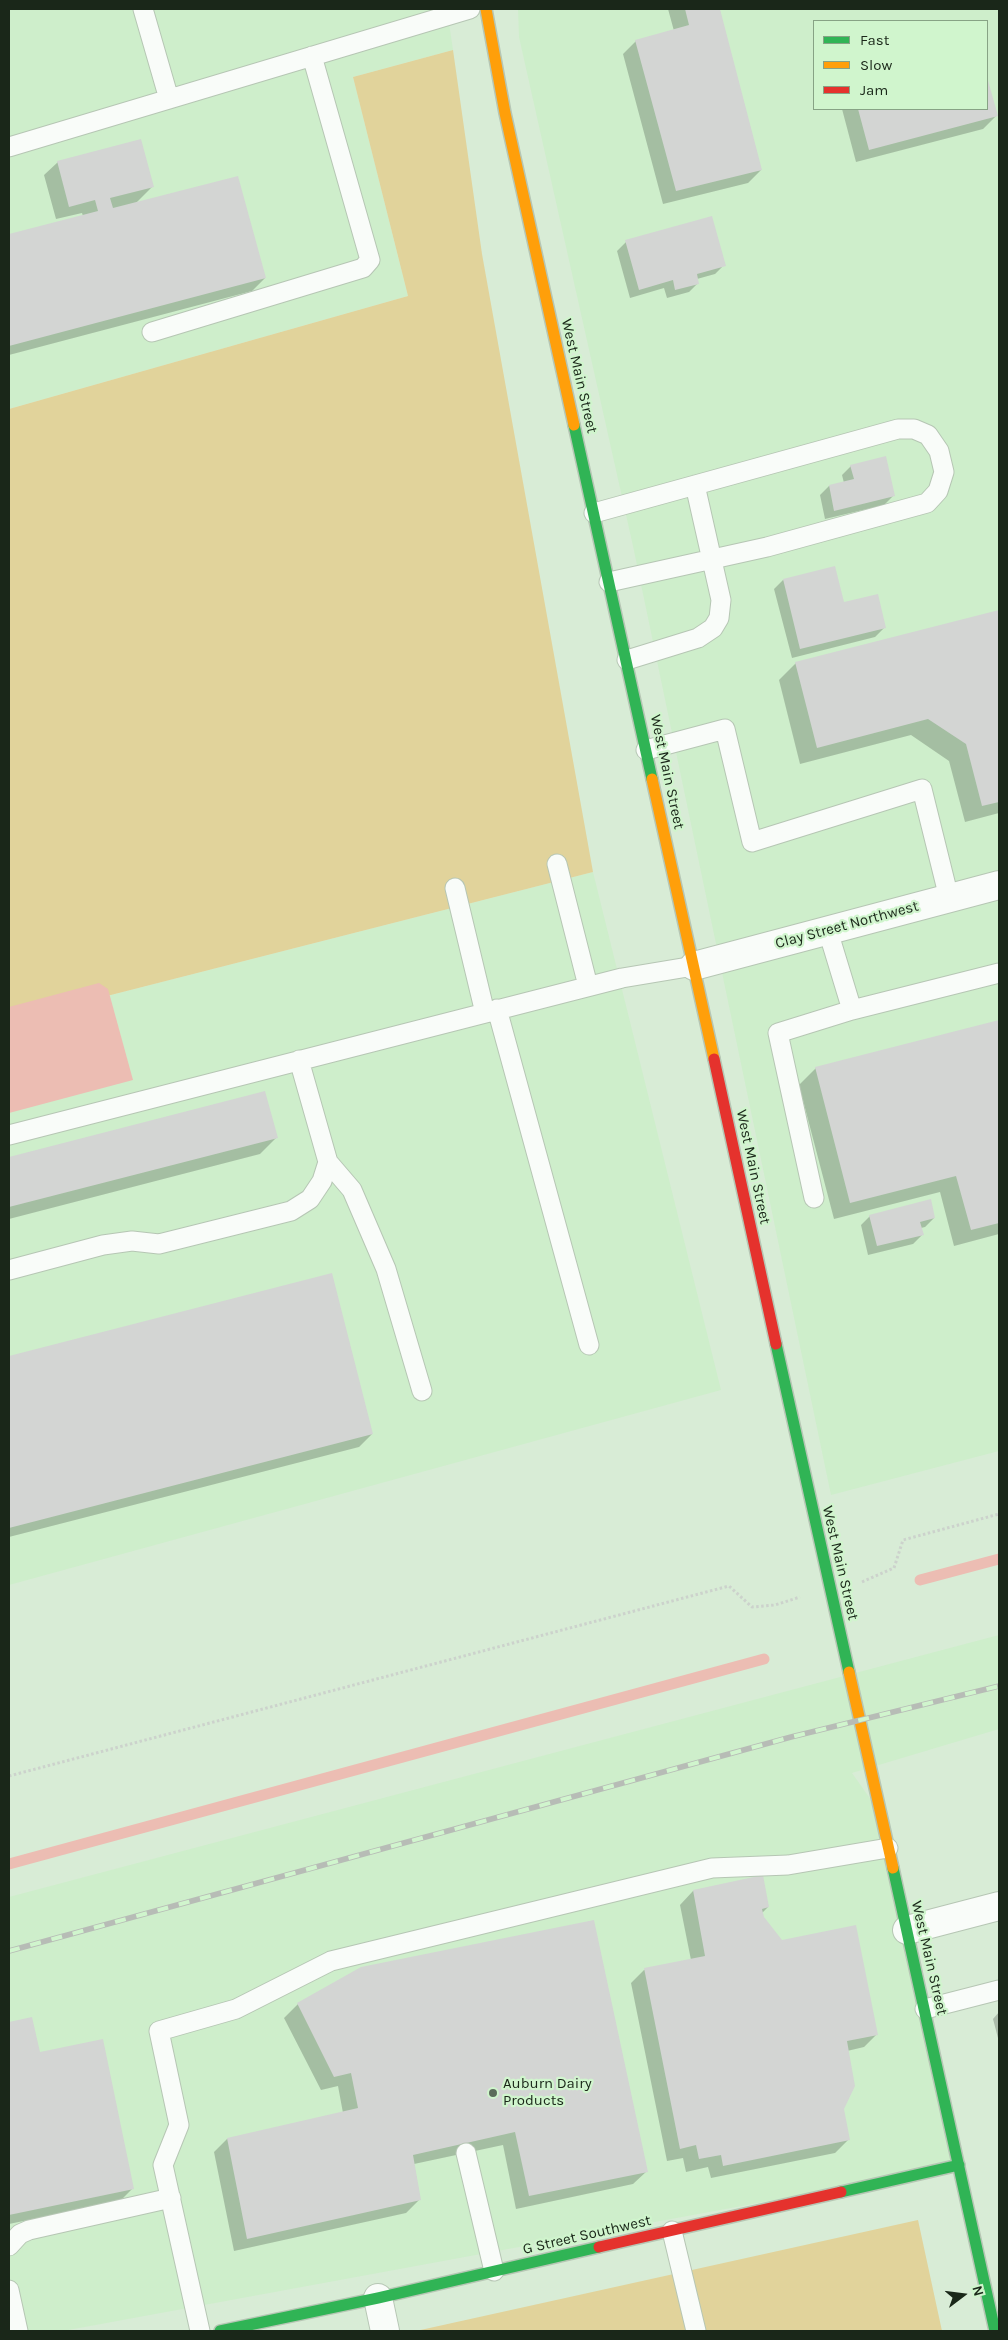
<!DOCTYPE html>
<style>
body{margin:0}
#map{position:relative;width:1008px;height:2340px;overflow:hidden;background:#d8ecd6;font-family:Karla,sans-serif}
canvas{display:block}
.frame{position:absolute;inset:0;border:10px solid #1a2719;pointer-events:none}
.legend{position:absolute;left:813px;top:20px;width:175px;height:90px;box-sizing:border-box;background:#d0f5cd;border:1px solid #87a385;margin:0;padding:6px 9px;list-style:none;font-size:15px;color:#1a2719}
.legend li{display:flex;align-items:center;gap:10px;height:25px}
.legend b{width:25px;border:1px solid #87a385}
.north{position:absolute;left:938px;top:2270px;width:50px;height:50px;-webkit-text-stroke:4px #d0f5cd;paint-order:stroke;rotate:75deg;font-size:14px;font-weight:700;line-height:20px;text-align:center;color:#1a2719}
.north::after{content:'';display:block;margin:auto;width:18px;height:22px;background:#1a2719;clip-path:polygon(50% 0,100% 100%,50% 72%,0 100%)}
</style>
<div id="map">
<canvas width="1008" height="2340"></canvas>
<div class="frame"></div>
<ul class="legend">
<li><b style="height:6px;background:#30b455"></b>Fast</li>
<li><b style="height:6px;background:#ff9f0a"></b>Slow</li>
<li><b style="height:6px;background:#e5322d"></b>Jam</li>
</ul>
<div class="north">N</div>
</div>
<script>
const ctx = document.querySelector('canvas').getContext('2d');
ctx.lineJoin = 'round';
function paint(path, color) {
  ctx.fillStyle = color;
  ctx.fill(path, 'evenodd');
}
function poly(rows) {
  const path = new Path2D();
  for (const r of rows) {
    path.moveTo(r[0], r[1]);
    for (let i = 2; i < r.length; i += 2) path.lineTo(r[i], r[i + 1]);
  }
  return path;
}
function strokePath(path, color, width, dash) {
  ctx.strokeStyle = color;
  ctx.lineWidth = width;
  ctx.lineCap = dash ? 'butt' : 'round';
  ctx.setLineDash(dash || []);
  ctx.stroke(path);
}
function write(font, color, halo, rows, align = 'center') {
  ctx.font = font + ' Karla,sans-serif';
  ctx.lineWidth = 4.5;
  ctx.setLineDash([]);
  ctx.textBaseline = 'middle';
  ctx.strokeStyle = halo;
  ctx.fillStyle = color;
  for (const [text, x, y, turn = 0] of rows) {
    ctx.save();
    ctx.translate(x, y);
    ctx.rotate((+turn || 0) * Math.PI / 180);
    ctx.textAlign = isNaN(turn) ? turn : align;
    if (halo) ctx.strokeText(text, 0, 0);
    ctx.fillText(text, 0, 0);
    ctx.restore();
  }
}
const built = poly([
 [9,9,447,9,453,50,353,77,408,296,9,409],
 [518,9,999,9,999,1451,831,1495,633,546,519,37],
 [814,21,987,21,987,109,814,109],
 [593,872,721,1390,9,1585,9,1021],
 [999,1635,999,1729,852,1773,881,1814,959,2166,63,2331,9,2331,9,1897]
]);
const green = poly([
 [453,50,482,254,593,872,9,1021,9,409,408,296,353,77],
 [918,2220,942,2331,416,2331]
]);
const water = poly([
 [99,983,108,989,133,1080,9,1113,9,1007]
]);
const shadow = poly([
 [668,9,719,9,761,170,748,183,663,204,623,54,636,41,674,31],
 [987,79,996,116,983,129,856,162,842,109,987,109],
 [58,162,152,187,136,203,265,278,252,291,9,355,9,235,83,216,82,213,56,219,44,175],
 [626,242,724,265,715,274,697,279,698,283,689,292,667,298,664,288,630,298,617,251],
 [851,466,893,496,884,505,825,519,820,495,829,486,844,483,842,475],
 [783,580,843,604,884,628,875,637,792,658,774,589],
 [999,611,999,813,965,822,949,761,911,735,800,764,779,680,796,663],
 [999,1021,999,1234,954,1246,940,1192,834,1219,799,1085,816,1068],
 [264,1093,276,1138,260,1154,9,1219,9,1158],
 [870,1216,934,1218,925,1227,921,1228,922,1235,913,1244,868,1255,861,1225],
 [331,1275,372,1434,359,1447,9,1537,9,1358],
 [762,1877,768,1907,762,1913,763,1917,782,1942,877,2034,864,2047,847,2051,843,2109,848,2140,835,2153,711,2178,708,2167,686,2172,683,2158,667,2161,631,1983,644,1970,691,1960,680,1905,693,1891],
 [361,1968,647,2171,633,2184,516,2209,503,2145,414,2164,420,2199,406,2213,234,2251,214,2152,227,2139,343,2113,338,2086,321,2090,284,2018,298,2004],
 [999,2012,999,2042,993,2019],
 [31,2018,39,2054,133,2188,120,2201,9,2224,9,2023]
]);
const stream = poly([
 [920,1580,999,1559],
 [9,1864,764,1659]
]);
const building = poly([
 [685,9,720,9,762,170,676,191,635,40,689,25],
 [987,77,998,116,869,150,858,109,987,109],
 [141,139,154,187,110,198,113,208,238,176,266,278,9,346,9,234,98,211,95,200,69,207,57,161],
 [712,216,726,266,697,274,699,284,675,290,673,280,639,290,625,240],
 [886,456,895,496,834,511,829,485,854,479,850,465],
 [835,566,844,602,878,594,886,628,800,649,783,579],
 [999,610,999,802,982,806,966,744,928,719,817,748,795,662],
 [999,1020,999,1223,971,1230,956,1176,850,1203,815,1067],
 [265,1091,278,1138,9,1207,9,1157],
 [931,1199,935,1218,920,1222,924,1235,877,1246,869,1215],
 [332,1273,373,1434,9,1528,9,1356],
 [763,1875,769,1907,762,1909,764,1917,782,1940,856,1925,878,2035,847,2041,855,2086,844,2109,850,2140,723,2166,721,2155,699,2159,696,2145,680,2149,644,1968,705,1956,693,1890],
 [594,1920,648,2172,529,2196,515,2132,413,2155,421,2200,247,2239,227,2138,358,2108,351,2073,334,2077,297,2003,361,1967],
 [32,2017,40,2052,103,2039,134,2189,9,2215,9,2022]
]);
const path = poly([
 [862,1582,894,1568,903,1540,999,1514],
 [9,1776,729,1586,752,1607,775,1605,800,1597]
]);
const lane = poly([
 [143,9,169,99],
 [9,147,470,9],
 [152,332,363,268,370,260,312,56],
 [594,513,898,429,914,429,928,435,939,451,944,472,938,491,927,503,767,547,609,582],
 [627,660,698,638,713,628,719,618,721,600,695,485],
 [646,750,725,729,752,842,922,789,949,898],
 [557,864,588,986],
 [455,888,485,1013],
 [828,931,852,1010,999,973],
 [497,1009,589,1345],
 [299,1060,328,1162,352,1190,386,1269,422,1391],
 [9,1135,622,978,694,966],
 [814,1198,778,1033,852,1010],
 [9,1270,103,1245,132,1241,159,1244,291,1211,310,1199,322,1181,328,1162],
 [925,2009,999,1990],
 [466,2153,494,2271],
 [672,2231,696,2331],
 [9,2246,20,2234,29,2230,171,2198],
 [9,2290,18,2331],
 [200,2331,163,2165,179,2125,159,2031,236,2009,331,1961,712,1868,788,1865,888,1848]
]);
const street = poly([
 [694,966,999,885],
 [907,1930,999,1906],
 [378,2298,385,2331]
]);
const fast = poly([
 [574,425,652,779],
 [776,1344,849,1672],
 [893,1868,995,2331],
 [841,2192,959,2165],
 [220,2331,378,2298,599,2247]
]);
const slow = poly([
 [486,9,505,113,574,425],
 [652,779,714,1059],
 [849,1672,893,1868]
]);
const jam = poly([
 [714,1059,776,1344],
 [599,2247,841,2192]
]);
const rail = poly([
 [9,1951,791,1737,999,1686]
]);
const markers = [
 [493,2093,5,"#5c6c5b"]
];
const streetNames = [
 ["West Main Street",579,376,77],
 ["West Main Street",667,772,78],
 ["Clay Street Northwest",847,925,-15],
 ["West Main Street",753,1167,78],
 ["West Main Street",840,1563,77],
 ["West Main Street",929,1958,77],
 ["G Street Southwest",587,2235,-13]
];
const poiNames = [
 ["Auburn Dairy",503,2084],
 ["Products",503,2101]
];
paint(built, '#ceeecb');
paint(green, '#e1d39b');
paint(water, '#ecbdb3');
paint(shadow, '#0003');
strokePath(stream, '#ecbdb3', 11);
paint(building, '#d3d5d3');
strokePath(lane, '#b6c6b4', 21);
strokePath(street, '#b6c6b4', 30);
strokePath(fast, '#b6c6b4', 14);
strokePath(slow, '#b6c6b4', 14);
strokePath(jam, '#b6c6b4', 14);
strokePath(path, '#ccd2cc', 3, [2.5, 2.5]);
strokePath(lane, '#f9fcf9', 19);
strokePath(street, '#f9fcf9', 28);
strokePath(fast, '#30b455', 11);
strokePath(slow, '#ff9f0a', 11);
strokePath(jam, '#e5322d', 11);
strokePath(rail, '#b7bcb6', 5.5);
strokePath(rail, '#d0f5cd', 4, [11]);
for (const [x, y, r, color] of markers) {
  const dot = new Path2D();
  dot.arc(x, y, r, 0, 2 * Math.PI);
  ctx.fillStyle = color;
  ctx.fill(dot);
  strokePath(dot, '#d0f5cd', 2);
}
write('15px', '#1a2719', '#d0f5cd', streetNames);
write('15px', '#1a2719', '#d0f5cd', poiNames, 'left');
</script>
